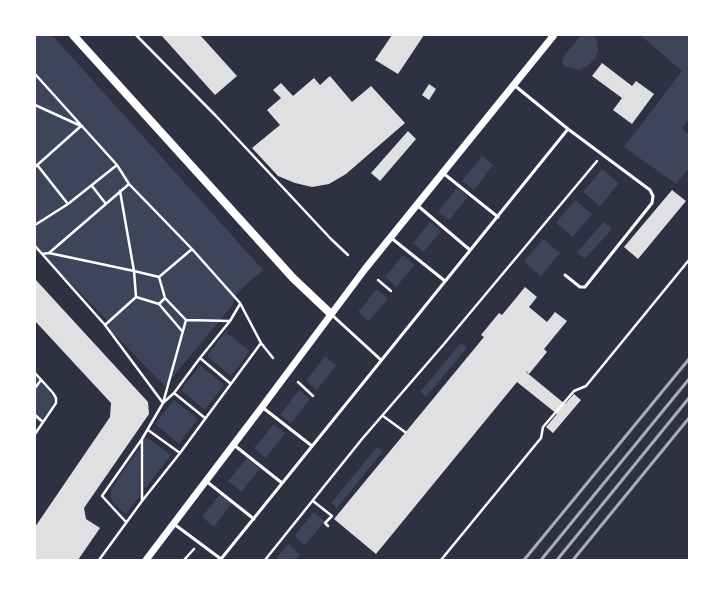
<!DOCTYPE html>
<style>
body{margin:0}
#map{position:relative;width:724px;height:595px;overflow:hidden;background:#2d3142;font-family:Rubik,sans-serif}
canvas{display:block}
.frame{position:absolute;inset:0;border:36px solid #fff;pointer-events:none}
</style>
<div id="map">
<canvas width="724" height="595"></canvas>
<div class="frame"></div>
</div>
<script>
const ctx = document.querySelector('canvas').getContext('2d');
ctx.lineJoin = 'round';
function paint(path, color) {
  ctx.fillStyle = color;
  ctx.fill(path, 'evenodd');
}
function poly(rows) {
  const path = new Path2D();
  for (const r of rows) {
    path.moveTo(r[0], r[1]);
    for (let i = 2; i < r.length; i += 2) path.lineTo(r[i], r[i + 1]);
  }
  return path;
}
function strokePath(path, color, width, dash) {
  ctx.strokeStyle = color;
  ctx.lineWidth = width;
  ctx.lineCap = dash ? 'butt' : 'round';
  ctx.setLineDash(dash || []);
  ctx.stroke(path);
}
const green = poly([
 [35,35,52,35,263,270,237,293,232,306,165,386,111,331,106,319,51,264,35,245],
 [581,35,594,35,597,41,598,51,595,58,590,64,579,70,564,66,562,62,564,56],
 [640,35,689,35,689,119,682,128,689,135,689,168,676,184,624,147,682,71],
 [482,156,493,165,474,190,462,181],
 [602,169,619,183,600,206,583,192],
 [457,188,468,197,449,220,438,212],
 [575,200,592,214,573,237,556,223],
 [430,222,441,231,424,252,413,243],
 [604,222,612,229,585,259,577,252],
 [543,239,560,253,541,276,524,262],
 [403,255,415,265,396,287,385,277],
 [377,289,388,298,369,321,358,312],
 [225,332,250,351,231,376,207,356],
 [461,343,467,348,426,397,420,392],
 [325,356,336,365,317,390,306,381],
 [200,365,224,385,205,410,181,390],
 [35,375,51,394,54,398,52,405,39,423,35,420],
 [299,390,310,399,291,423,280,415],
 [174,400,198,419,179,444,155,424],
 [274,424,285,433,266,458,254,448],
 [146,437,171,455,146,488,144,487,144,438],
 [377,447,383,451,337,508,331,503],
 [138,449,140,450,139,497,126,514,113,502,111,497,111,489],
 [247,458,260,469,241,492,228,481],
 [220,494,232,503,214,527,202,517],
 [314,512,325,521,305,545,294,536],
 [288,544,300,554,295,560,275,560]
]);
const building = poly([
 [161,35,200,35,237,76,215,95],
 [392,35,424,35,398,74,375,60],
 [602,63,632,86,636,81,654,94,632,124,613,110,622,98,592,76],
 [330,76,352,102,371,86,405,123,346,174,329,184,312,187,295,183,278,176,252,148,280,125,267,110,281,98,273,90,281,83,293,96,314,78,320,85],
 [429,84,436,89,429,100,422,95],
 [408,131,416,139,380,181,371,173],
 [672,190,686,201,638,259,624,247],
 [35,279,148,402,149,414,84,508,86,519,100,528,78,560,35,560,35,527,110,417,111,403,35,321],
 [525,287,537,297,529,307,547,322,555,312,567,321,544,349,547,352,529,374,526,371,526,372,565,404,574,394,581,400,553,433,546,427,557,414,517,382,376,554,334,519,484,337,481,335,499,313,502,315]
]);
const path = poly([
 [136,35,216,116,331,239,348,255],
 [35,74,117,165,129,184,192,249,240,303,261,343,273,358],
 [35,105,81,126,35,167],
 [38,166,68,204],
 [92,186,106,204],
 [35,225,68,204,117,165],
 [35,246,105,325,163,403],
 [49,253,134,271,159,277,165,298,159,304,136,297,134,271,120,191],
 [42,254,49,253,129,184],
 [159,277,192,249],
 [378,280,391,291],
 [165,298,186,320],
 [159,304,182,331],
 [105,325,136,297],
 [200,358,231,384],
 [35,373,53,393,56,398,56,403,35,434],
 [298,382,313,396],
 [35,388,41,380],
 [174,393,205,418],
 [163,403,186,320,230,321],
 [35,415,43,422],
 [383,416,405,432],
 [148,430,180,453],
 [142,501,142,440],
 [313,501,332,516,325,523,328,526],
 [126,522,102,496,142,439,163,403,174,393,200,358,230,321,240,304],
 [99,560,142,501,180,453,261,343],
 [184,560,194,549],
 [265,560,362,439,444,344,597,161],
 [441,560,541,438,543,427,574,391,586,386,689,260]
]);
const service = poly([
 [514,85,568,129,650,190,653,196,652,203,585,287,580,287,565,275],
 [443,173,498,217],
 [417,205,470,250],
 [390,237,445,281],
 [332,315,381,360],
 [262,407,312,446],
 [234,445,282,483],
 [206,481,254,519],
 [174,524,221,559],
 [221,559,568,129]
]);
const tertiary = poly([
 [146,560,262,407,365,269,554,35]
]);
const secondary = poly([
 [73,35,293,278,331,314]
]);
const rail = poly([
 [524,560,689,359],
 [541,560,689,379],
 [557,560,689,398],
 [573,560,689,418]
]);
paint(green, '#3c4559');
paint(building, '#e0e0e3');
strokePath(path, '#fff', 2.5);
strokePath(service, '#fff', 3);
strokePath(tertiary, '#fff', 7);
strokePath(secondary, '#fff', 8);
strokePath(rail, '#abadb3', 3);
</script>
